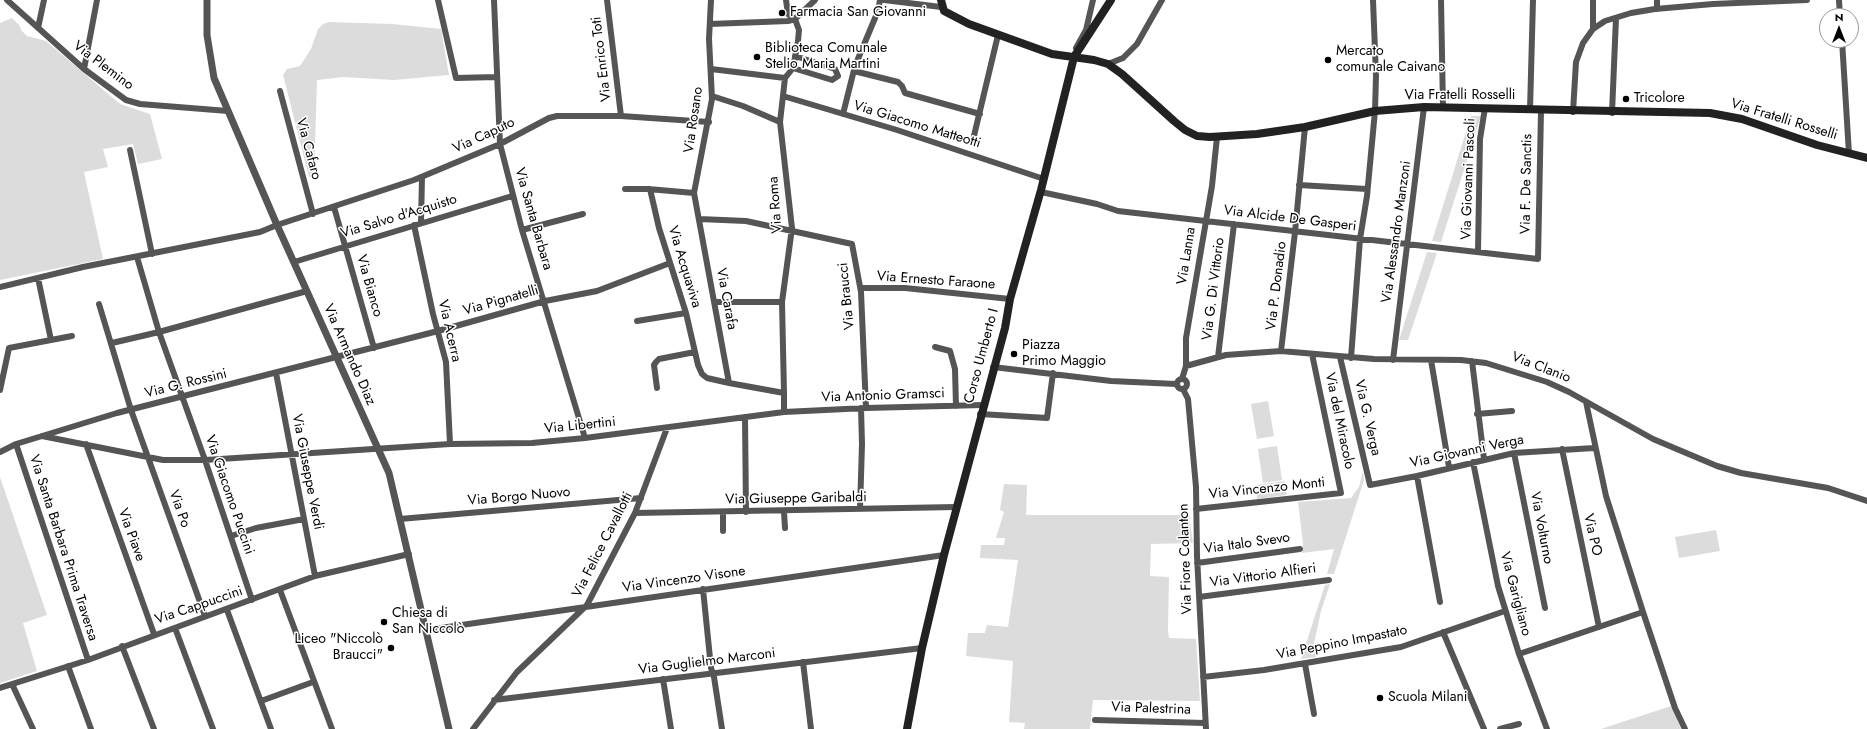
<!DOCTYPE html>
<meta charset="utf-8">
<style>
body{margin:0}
#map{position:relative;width:1867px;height:729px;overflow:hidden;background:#fff;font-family:Jost,sans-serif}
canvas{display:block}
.north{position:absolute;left:1819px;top:8px;width:40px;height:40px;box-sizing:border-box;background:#fff;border:1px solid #999;border-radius:50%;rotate:0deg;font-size:11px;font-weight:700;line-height:16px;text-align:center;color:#000}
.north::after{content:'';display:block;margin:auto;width:14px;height:18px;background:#000;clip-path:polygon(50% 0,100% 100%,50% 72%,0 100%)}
</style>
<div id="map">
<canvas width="1867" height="729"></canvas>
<div class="north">N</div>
</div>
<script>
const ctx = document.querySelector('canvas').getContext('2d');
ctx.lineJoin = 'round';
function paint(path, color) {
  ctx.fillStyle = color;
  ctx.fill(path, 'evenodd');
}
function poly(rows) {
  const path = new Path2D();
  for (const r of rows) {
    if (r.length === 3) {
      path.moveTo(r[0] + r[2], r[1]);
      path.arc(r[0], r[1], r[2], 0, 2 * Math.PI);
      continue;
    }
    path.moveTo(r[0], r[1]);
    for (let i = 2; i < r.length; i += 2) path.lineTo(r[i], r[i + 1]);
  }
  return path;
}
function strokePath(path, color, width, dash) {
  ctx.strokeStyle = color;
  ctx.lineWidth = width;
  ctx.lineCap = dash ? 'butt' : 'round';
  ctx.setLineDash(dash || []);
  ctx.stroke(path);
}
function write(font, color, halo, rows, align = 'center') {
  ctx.font = font + ' Jost,sans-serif';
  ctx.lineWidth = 3;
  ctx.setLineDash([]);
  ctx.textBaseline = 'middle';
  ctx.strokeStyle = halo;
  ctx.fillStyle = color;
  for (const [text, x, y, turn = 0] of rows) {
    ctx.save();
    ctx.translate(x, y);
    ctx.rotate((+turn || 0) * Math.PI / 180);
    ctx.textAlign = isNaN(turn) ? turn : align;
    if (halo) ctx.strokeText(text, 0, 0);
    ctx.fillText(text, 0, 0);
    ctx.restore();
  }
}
const green = poly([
 [12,18,19,25,22,31,27,36,46,41,120,104,150,114,162,159,138,164,133,144,103,149,108,167,84,172,103,259,0,280,0,23],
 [329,22,392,24,441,29,449,75,394,80,343,77,317,80,314,177,309,177,283,75,287,69,300,66,311,49,318,29,323,24],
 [1471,116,1481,116,1441,242,1432,241],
 [1427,252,1437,253,1408,340,1399,340],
 [1268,401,1274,436,1257,439,1251,404],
 [1277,446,1282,480,1263,483,1258,449],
 [1363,471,1364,480,1334,574,1327,574,1334,549,1302,553,1303,543,1298,502,1351,498,1359,487],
 [0,477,47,615,23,623,37,671,0,683],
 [1285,481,1287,495,1257,499,1256,485],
 [1004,484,1027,485,1026,515,1189,515,1193,543,1151,544,1150,576,1169,577,1168,630,1169,638,1196,639,1200,701,1093,700,1090,729,1024,729,1025,723,1009,722,1013,661,966,656,968,633,985,633,987,625,1008,627,1018,560,980,558,981,545,1004,545,1005,538,996,538,1004,512,1000,510],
 [1716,530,1720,551,1679,558,1675,537],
 [1330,584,1321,611,1314,644,1316,657,1301,659,1325,585],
 [1671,706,1681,729,1601,729]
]);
const minor = poly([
 [7,0,84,69,126,100,140,104,228,111],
 [438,0,456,78,497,77],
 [494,0,500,144,522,230,585,438],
 [607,0,621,116],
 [711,0,709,39,712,99,694,193,729,383],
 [884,0,941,7],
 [1441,0,1443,107],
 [1657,0,1657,9],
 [1839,0,1840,16],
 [710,24,788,21,795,19,815,0],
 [38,28,44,0],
 [1593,29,1593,0],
 [1842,40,1849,154],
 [1076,48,1086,30,1093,0],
 [1108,64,1123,58,1137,44,1162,0],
 [793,68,832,80,838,76,835,69,795,56],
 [84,69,97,0],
 [711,69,785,78],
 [854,71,898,82,902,86,905,93,980,114],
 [280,91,313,214],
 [712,96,743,106,780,122],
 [783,96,897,130,1044,179],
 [1530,110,1533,0],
 [1573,112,1576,62,1583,43,1593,29,1605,21,1631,13,1655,9,1713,4,1807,0],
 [1612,113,1616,18],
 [843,114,855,66,878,11,880,0],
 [973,140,998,35],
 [130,150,152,254],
 [1299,185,1367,189],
 [625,189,648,189,694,193],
 [650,189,659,228,686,313,698,365,702,374,707,378,729,383,784,393,784,412],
 [1041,192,1097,204,1118,211,1538,259,1541,111],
 [334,207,374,348],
 [699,219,746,221,852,244,861,292,866,408],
 [421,223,422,177],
 [414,225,433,314,446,362,450,444],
 [522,230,583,214],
 [1478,251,1480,139,1485,108],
 [137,257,159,332,205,460,252,600],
 [294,262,512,196],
 [38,278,51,340],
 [0,287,83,267,260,232,277,225,414,180,500,144,549,118,557,116,621,116,709,122],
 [861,288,905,288,1010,299],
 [715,302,782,302],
 [99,304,131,410,205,616],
 [637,321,686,313],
 [112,343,159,332,307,291],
 [935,347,950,351,955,369,956,406],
 [1281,351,1295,232,1305,127],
 [1218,357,1234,224],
 [1340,357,1370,485,1417,476,1514,453,1594,448],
 [1351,358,1360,239,1367,196,1375,111,1376,76,1373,0],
 [1393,360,1424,107],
 [1431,360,1449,467],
 [1472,361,1484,459],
 [1186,366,1226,355,1281,351,1374,359,1461,360,1486,363,1547,382,1569,392,1653,439,1717,466,1741,473,1828,488,1867,501],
 [993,367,1111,381,1176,384],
 [276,373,315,576],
 [1182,384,5],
 [1182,379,1186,366,1186,338,1212,186,1217,137],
 [657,388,654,365,656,362,659,359,695,352],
 [1183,389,1188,399,1196,487,1197,556,1206,729],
 [0,390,9,348,72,336],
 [784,393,782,302,792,228,780,122,785,78,793,68,798,41,799,30,795,19,788,14,786,0],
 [1586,402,1606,496,1643,612],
 [980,414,1047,418,1053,373],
 [1477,414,1512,411],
 [745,417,746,512],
 [42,436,163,460,205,460,450,444,532,443,585,438,784,412,866,408,983,405],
 [16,444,88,660],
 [86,444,154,634],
 [1562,449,1599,627],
 [0,452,16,444,117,413,438,331,545,301,597,291,670,263],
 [1514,453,1545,608],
 [1473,462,1498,586,1519,654,1547,729],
 [1417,476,1440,602],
 [860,509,862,444,861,408],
 [1196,509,1341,493,1312,354],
 [723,512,723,531],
 [784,512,785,528],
 [635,513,956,507],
 [400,519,641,498],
 [231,536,256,528,304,519],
 [1197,563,1300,549],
 [703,589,711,668,714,677,722,729],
 [280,590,332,729],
 [1199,597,1329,580],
 [227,610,271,729],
 [175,628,213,729],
 [427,630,944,555],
 [1443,632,1484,729],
 [122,646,154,729],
 [1519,654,1643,612,1675,708,1685,729],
 [803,662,811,729],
 [1305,664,1314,714],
 [68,666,91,729],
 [1203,677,1264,670,1401,647,1505,611],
 [663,679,671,729],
 [12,684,33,729],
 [0,688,88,660,315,576,409,554],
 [494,700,922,648],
 [261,701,313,682],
 [1095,720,1205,723],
 [473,729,517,672,587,605,635,513,667,428],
 [1500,729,1519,724]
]);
const tertiary = poly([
 [207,0,207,35,214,78,277,225,389,473,449,729]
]);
const secondary = poly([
 [941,0,944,11,969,24,1052,54,1094,60,1108,64,1122,74,1174,121,1185,130,1197,136,1210,137,1257,134,1305,127,1375,111,1424,107,1710,113,1742,119,1817,145,1867,158],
 [907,729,922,648,944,555,1005,328,1010,299,1041,190,1074,57,1111,0]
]);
const markers = [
 [782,13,4,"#000"],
 [757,57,4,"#000"],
 [1328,60,4,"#000"],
 [1626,99,4,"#000"],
 [1014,354,4,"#000"],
 [384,622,4,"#000"],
 [391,648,4,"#000"],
 [1380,698,4,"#000"]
];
const poiNames = [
 ["Farmacia San Giovanni",790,13],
 ["Biblioteca Comunale",765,49],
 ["Stelio Maria Martini",765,65],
 ["Mercato",1336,52],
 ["comunale Caivano",1336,68],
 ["Tricolore",1634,99],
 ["Piazza",1022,346],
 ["Primo Maggio",1022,362],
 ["Chiesa di",392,614],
 ["San Niccolò",392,630],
 ["Liceo \"Niccolò",383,640,"right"],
 ["Braucci\"",383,656,"right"],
 ["Scuola Milani",1388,698]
];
const streetNames = [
 ["Via Enrico Toti",602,59,-97],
 ["Via Plemino",103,66,37],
 ["Via Fratelli Rosselli",1460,96],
 ["Via Rosano",694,120,-82],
 ["Via Fratelli Rosselli",1784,120,17],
 ["Via Giacomo Matteotti",917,125,17],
 ["Via Caputo",484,136,-25],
 ["Via Cafaro",308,149,75],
 ["Via Giovanni Pascoli",1469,179,-88],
 ["Via F. De Sanctis",1527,184,-89],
 ["Via Roma",776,205,-94],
 ["Via Salvo d'Acquisto",399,217,-17],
 ["Via Santa Barbara",533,219,74],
 ["Via Alcide De Gasperi",1290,219,7],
 ["Via Alessandro Manzoni",1397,232,-82],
 ["Via Lanna",1187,256,-81],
 ["Via Acquaviva",684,267,73],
 ["Via Ernesto Faraone",936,281,4],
 ["Via Bianco",369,286,74],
 ["Via P. Donadio",1277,286,-83],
 ["Via G. Di Vittorio",1214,289,-83],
 ["Via Braucci",847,296,-96],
 ["Via Carafa",726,299,79],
 ["Via Pignatelli",501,301,-16],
 ["Via Acerra",449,331,77],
 ["Via Armando Diaz",349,355,66],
 ["Corso Umberto I",982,356,-75],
 ["Via Clanio",1541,368,21],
 ["Via G. Rossini",186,384,-14],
 ["Via Antonio Gramsci",883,396,-2],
 ["Via G. Verga",1367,418,77],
 ["Via del Miracolo",1339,421,78],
 ["Via Libertini",580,426,-6],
 ["Via Giovanni Verga",1467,452,-12],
 ["Via Giuseppe Verdi",307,472,79],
 ["Via Vincenzo Monti",1267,489,-6],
 ["Via Giacomo Puccini",229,495,71],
 ["Via Borgo Nuovo",519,497,-5],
 ["Via Giuseppe Garibaldi",796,499,-1],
 ["Via Po",179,509,70],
 ["Via Volturno",1541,528,79],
 ["Via Piave",131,535,70],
 ["Via PO",1592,535,77],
 ["Via Italo Svevo",1247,544,-8],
 ["Via Felice Cavallotti",603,545,-63],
 ["Via Santa Barbara Prima Traversa",63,548,72],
 ["Via Fiore Colanton",1186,559,-92],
 ["Via Vittorio Alfieri",1263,576,-8],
 ["Via Vincenzo Visone",684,580,-8],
 ["Via Garigliano",1515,594,75],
 ["Via Cappuccini",199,606,-19],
 ["Via Peppino Impastato",1342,643,-11],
 ["Via Guglielmo Marconi",707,662,-7],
 ["Via Palestrina",1151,709,2]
];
paint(green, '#dcdcdc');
strokePath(minor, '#555', 6);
strokePath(tertiary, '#555', 7);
strokePath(secondary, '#222', 8);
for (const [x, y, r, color] of markers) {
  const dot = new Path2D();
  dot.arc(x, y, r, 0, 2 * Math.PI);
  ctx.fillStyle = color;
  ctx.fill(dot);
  strokePath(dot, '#fff', 1.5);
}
write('14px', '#000', '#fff', poiNames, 'left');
write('14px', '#000', '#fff', streetNames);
</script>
